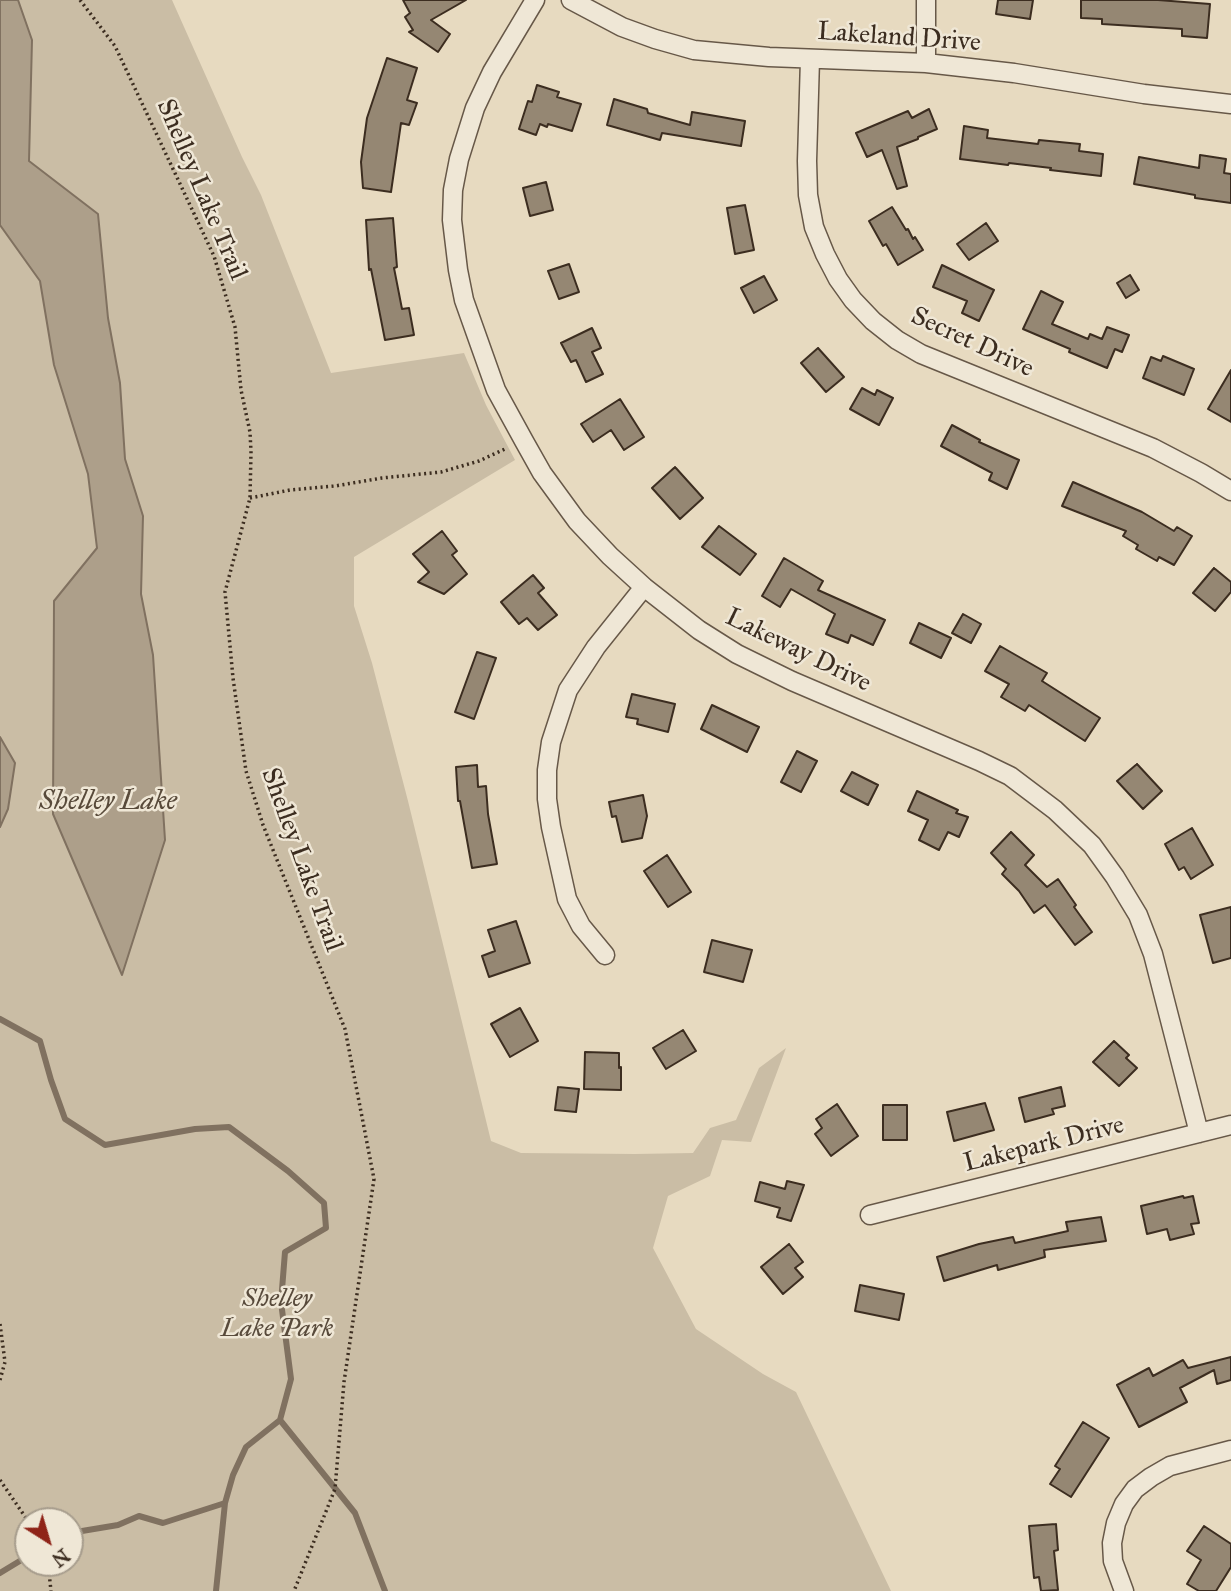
<!DOCTYPE html>
<style>
body{margin:0}
#map{position:relative;width:1231px;height:1591px;overflow:hidden;background:#e7dac0;font-family:"IM FELL Great Primer",serif}
canvas{display:block}
.north{position:absolute;left:14px;top:1507px;width:70px;height:70px;box-sizing:border-box;background:#efe7d6;border:2px solid #a79d8d;border-radius:50%;rotate:143deg;font-size:19px;font-weight:700;line-height:28px;text-align:center;color:#3c2d20}
.north::after{content:'';display:block;margin:auto;width:24px;height:32px;background:#8f2418;clip-path:polygon(50% 0,100% 100%,50% 72%,0 100%)}
</style>
<div id="map">
<canvas width="1231" height="1591"></canvas>
<div class="north">N</div>
</div>
<script>
const ctx = document.querySelector('canvas').getContext('2d');
ctx.lineJoin = 'round';
function paint(path, color) {
  ctx.fillStyle = color;
  ctx.fill(path, 'evenodd');
}
function poly(rows) {
  const path = new Path2D();
  for (const r of rows) {
    path.moveTo(r[0], r[1]);
    for (let i = 2; i < r.length; i += 2) path.lineTo(r[i], r[i + 1]);
  }
  return path;
}
function strokePath(path, color, width, dash) {
  ctx.strokeStyle = color;
  ctx.lineWidth = width;
  ctx.lineCap = dash ? 'butt' : 'round';
  ctx.setLineDash(dash || []);
  ctx.stroke(path);
}
function write(font, color, halo, rows, align = 'center') {
  ctx.font = font + ' "IM FELL Great Primer",serif';
  ctx.lineWidth = 5;
  ctx.setLineDash([]);
  ctx.textBaseline = 'middle';
  ctx.strokeStyle = halo;
  ctx.fillStyle = color;
  for (const [text, x, y, turn = 0] of rows) {
    ctx.save();
    ctx.translate(x, y);
    ctx.rotate((+turn || 0) * Math.PI / 180);
    ctx.textAlign = isNaN(turn) ? turn : align;
    if (halo) ctx.strokeText(text, 0, 0);
    ctx.fillText(text, 0, 0);
    ctx.restore();
  }
}
const green = poly([
 [0,0,172,0,242,157,261,195,331,373,464,353,486,405,515,460,354,557,354,606,372,663,408,801,491,1141,521,1153,635,1154,693,1153,710,1128,736,1120,759,1068,786,1048,751,1142,722,1140,710,1176,668,1196,653,1248,696,1329,763,1374,796,1392,891,1591,0,1591],
 [28,1521,70,1521,70,1563,28,1563]
]);
const water = poly([
 [0,0,18,0,32,40,29,161,98,214,108,318,120,383,125,459,143,516,141,594,153,655,165,840,122,975,53,814,54,601,97,548,88,474,54,365,40,281,0,225,0,0],
 [0,737,15,763,8,809,0,827,0,737]
]);
const stream = poly([
 [0,1019,40,1041,51,1080,65,1119,105,1145,195,1129,229,1127,288,1171,324,1203,326,1228,285,1252,281,1302,291,1379,280,1420,246,1447,233,1475,225,1503,216,1591],
 [280,1420,355,1513,385,1591],
 [70,1533,118,1525,139,1516,163,1523,225,1503],
 [0,1573,28,1556]
]);
const building = poly([
 [403,0,466,0,431,20,450,34,438,52,409,32,413,30,405,17,410,13,403,0],
 [998,0,1033,0,1030,19,996,14,998,0],
 [1081,0,1158,0,1210,4,1207,38,1182,36,1182,29,1102,24,1102,19,1081,18,1081,0],
 [387,58,417,68,407,100,417,103,409,125,401,123,391,192,363,188,361,162,367,118,387,58],
 [537,85,559,92,557,97,581,104,572,131,548,124,547,127,540,124,536,135,519,129,528,101,532,102,537,85],
 [614,99,647,109,648,113,690,125,692,112,745,121,741,146,662,133,660,140,607,125,614,99],
 [929,109,937,129,918,137,918,139,897,147,907,186,897,189,882,150,867,157,856,133,908,111,912,118,929,109],
 [964,126,988,130,987,138,1038,144,1039,140,1080,144,1079,151,1103,154,1101,176,1050,170,1051,168,1009,163,1008,165,960,159,964,126],
 [1200,155,1226,159,1224,173,1231,174,1231,203,1195,198,1195,195,1134,184,1139,157,1199,168,1200,155],
 [546,182,553,210,530,216,523,188,546,182],
 [745,205,754,250,735,254,727,208,745,205],
 [892,207,906,230,908,229,913,239,915,237,923,250,898,265,886,244,883,246,869,221,892,207],
 [393,218,397,267,394,268,402,309,409,308,414,335,385,340,371,269,369,270,366,220,393,218],
 [986,223,998,241,969,260,957,244,986,223],
 [569,264,579,292,559,299,548,271,569,264],
 [942,265,994,290,979,321,962,313,967,301,933,287,942,265],
 [1130,275,1139,290,1126,298,1117,283,1130,275],
 [764,276,777,300,754,313,741,288,764,276],
 [1041,291,1063,302,1052,324,1088,339,1090,334,1102,339,1107,327,1129,335,1122,352,1115,349,1107,368,1069,352,1070,349,1023,329,1041,291],
 [592,328,601,348,592,352,603,374,586,382,576,360,571,362,561,343,592,328],
 [818,348,844,377,826,392,801,363,818,348],
 [1163,356,1194,369,1184,395,1143,378,1151,357,1161,361,1163,356],
 [1231,370,1231,422,1208,409,1231,370],
 [862,388,875,395,877,390,893,398,879,425,850,409,862,388],
 [620,399,644,437,624,450,611,430,593,442,581,424,620,399],
 [952,425,980,440,979,442,1019,460,1007,489,989,480,992,473,941,446,952,425],
 [675,467,703,498,680,519,652,488,675,467],
 [1073,482,1142,512,1174,531,1177,527,1192,536,1174,565,1159,557,1157,561,1136,549,1138,545,1123,536,1126,531,1062,506,1073,482],
 [719,526,756,554,740,575,702,547,719,526],
 [442,531,457,551,452,555,467,574,444,594,418,582,429,572,413,554,442,531],
 [784,558,823,581,818,590,885,620,873,645,851,635,848,643,826,634,835,614,791,589,780,607,762,596,784,558],
 [1214,568,1231,582,1231,592,1215,611,1193,593,1214,568],
 [533,575,544,588,538,593,557,615,538,630,527,618,519,624,501,602,533,575],
 [963,614,981,624,971,643,952,633,963,614],
 [919,623,951,638,941,658,910,643,919,623],
 [1000,646,1047,673,1042,681,1100,718,1085,741,1029,705,1025,711,1001,697,1009,684,985,671,1000,646],
 [477,652,496,658,474,719,455,712,477,652],
 [632,694,675,704,668,732,637,724,638,719,626,717,632,694],
 [712,705,759,727,747,752,701,729,712,705],
 [797,751,817,761,801,792,781,782,797,751],
 [1137,764,1162,791,1143,809,1117,781,1137,764],
 [477,765,478,787,486,786,488,814,497,864,472,868,460,801,458,801,456,767,477,765],
 [852,772,878,785,868,805,841,791,852,772],
 [917,791,958,810,956,813,968,817,959,837,948,832,939,850,919,840,928,820,908,811,917,791],
 [643,795,647,816,642,838,622,842,616,816,612,817,609,802,643,795],
 [1192,828,1213,865,1191,879,1184,867,1179,870,1165,844,1192,828],
 [1011,832,1034,855,1025,865,1047,887,1058,879,1076,905,1074,907,1092,932,1075,945,1045,905,1034,913,1019,891,1002,874,1006,869,991,853,1011,832],
 [667,855,691,892,668,907,644,871,667,855],
 [1231,907,1231,958,1213,963,1200,915,1231,907],
 [516,921,530,963,489,977,482,956,495,951,488,930,516,921],
 [712,940,752,950,743,982,704,972,712,940],
 [520,1008,538,1041,510,1057,491,1024,520,1008],
 [683,1030,696,1051,666,1069,653,1048,683,1030],
 [1114,1041,1129,1055,1126,1058,1137,1068,1119,1086,1093,1062,1114,1041],
 [585,1052,619,1053,619,1068,621,1067,621,1090,584,1089,585,1052],
 [558,1087,579,1089,576,1112,555,1110,558,1087],
 [1061,1087,1065,1106,1052,1109,1054,1114,1025,1122,1019,1098,1061,1087],
 [985,1103,994,1130,954,1141,947,1112,985,1103],
 [837,1104,858,1136,831,1156,815,1134,822,1128,816,1119,837,1104],
 [883,1105,907,1105,907,1140,883,1140,883,1105],
 [787,1181,804,1185,791,1221,777,1217,780,1208,755,1201,760,1182,785,1189,787,1181],
 [1183,1196,1184,1198,1193,1196,1199,1223,1191,1224,1194,1234,1170,1240,1167,1229,1147,1234,1141,1206,1183,1196],
 [1101,1217,1106,1241,1044,1250,1045,1257,998,1270,997,1265,944,1281,937,1257,979,1244,1013,1237,1015,1243,1068,1231,1066,1222,1101,1217],
 [789,1244,803,1262,795,1268,803,1277,783,1294,761,1267,789,1244],
 [860,1285,904,1294,899,1320,855,1311,860,1285],
 [1231,1357,1231,1380,1217,1384,1214,1370,1180,1388,1187,1402,1139,1427,1117,1385,1149,1368,1153,1376,1183,1360,1188,1368,1231,1357],
 [1083,1422,1109,1438,1071,1497,1050,1484,1060,1469,1055,1466,1083,1422],
 [1056,1524,1058,1550,1054,1551,1058,1590,1041,1591,1039,1577,1034,1578,1029,1526,1056,1524],
 [1204,1526,1231,1544,1231,1567,1216,1591,1199,1591,1187,1584,1201,1560,1187,1551,1204,1526]
]);
const path = poly([
 [80,0,115,46,214,256,235,327,241,390,250,432,251,452,250,498,225,592,233,678,246,771,263,825,345,1029,374,1179,344,1382,335,1489,294,1591],
 [250,498,290,490,335,486,382,478,441,472,479,461,507,448],
 [0,1324,5,1362,0,1380],
 [0,1480,28,1521],
 [48,1563,51,1591]
]);
const minor = poly([
 [535,0,492,72,475,108,459,159,453,190,452,220,458,270,464,300,496,390,524,441,542,473,577,521,610,556,644,587,699,630,737,654,792,681,979,761,1010,776,1055,810,1092,845,1115,877,1138,915,1153,954,1199,1133],
 [571,0,622,27,655,39,694,50,769,57,926,63,1014,73,1144,94,1231,104],
 [926,0,926,63],
 [810,59,807,161,808,195,814,227,825,254,838,279,853,300,873,321,897,340,921,354,1153,448,1201,473,1231,491],
 [605,955,581,926,567,899,551,827,547,799,547,770,551,742,568,690,596,647,644,587],
 [870,1215,1231,1125],
 [1124,1591,1113,1561,1112,1543,1116,1523,1124,1504,1135,1489,1151,1477,1170,1466,1231,1450]
]);
const streetNames = [
 ["Lakeland Drive",899,38,4],
 ["Shelley Lake Trail",201,190,67],
 ["Secret Drive",972,343,25],
 ["Lakeway Drive",798,651,26],
 ["Shelley Lake Trail",301,860,70],
 ["Lakepark Drive",1044,1145,-14]
];
const parkNames = [
 ["Shelley",277,1300],
 ["Lake Park",277,1330]
];
const waterNames = [
 ["Shelley Lake",108,802]
];
paint(green, '#cabda5');
paint(water, '#ad9f8a');
strokePath(water, '#807160', 2);
strokePath(stream, '#807160', 6);
paint(building, '#958773');
strokePath(building, '#3c2d20', 2);
strokePath(minor, '#675848', 21);
strokePath(path, '#3c2d20', 3.5, [2, 3.5]);
strokePath(minor, '#efe7d6', 18);
write('26px', '#3c2d20', '#efe7d6', streetNames);
write('italic 26px', '#584a3b', '#efe7d6', parkNames);
write('italic 28px', '#584a3a', '#efe7d6', waterNames);
</script>
